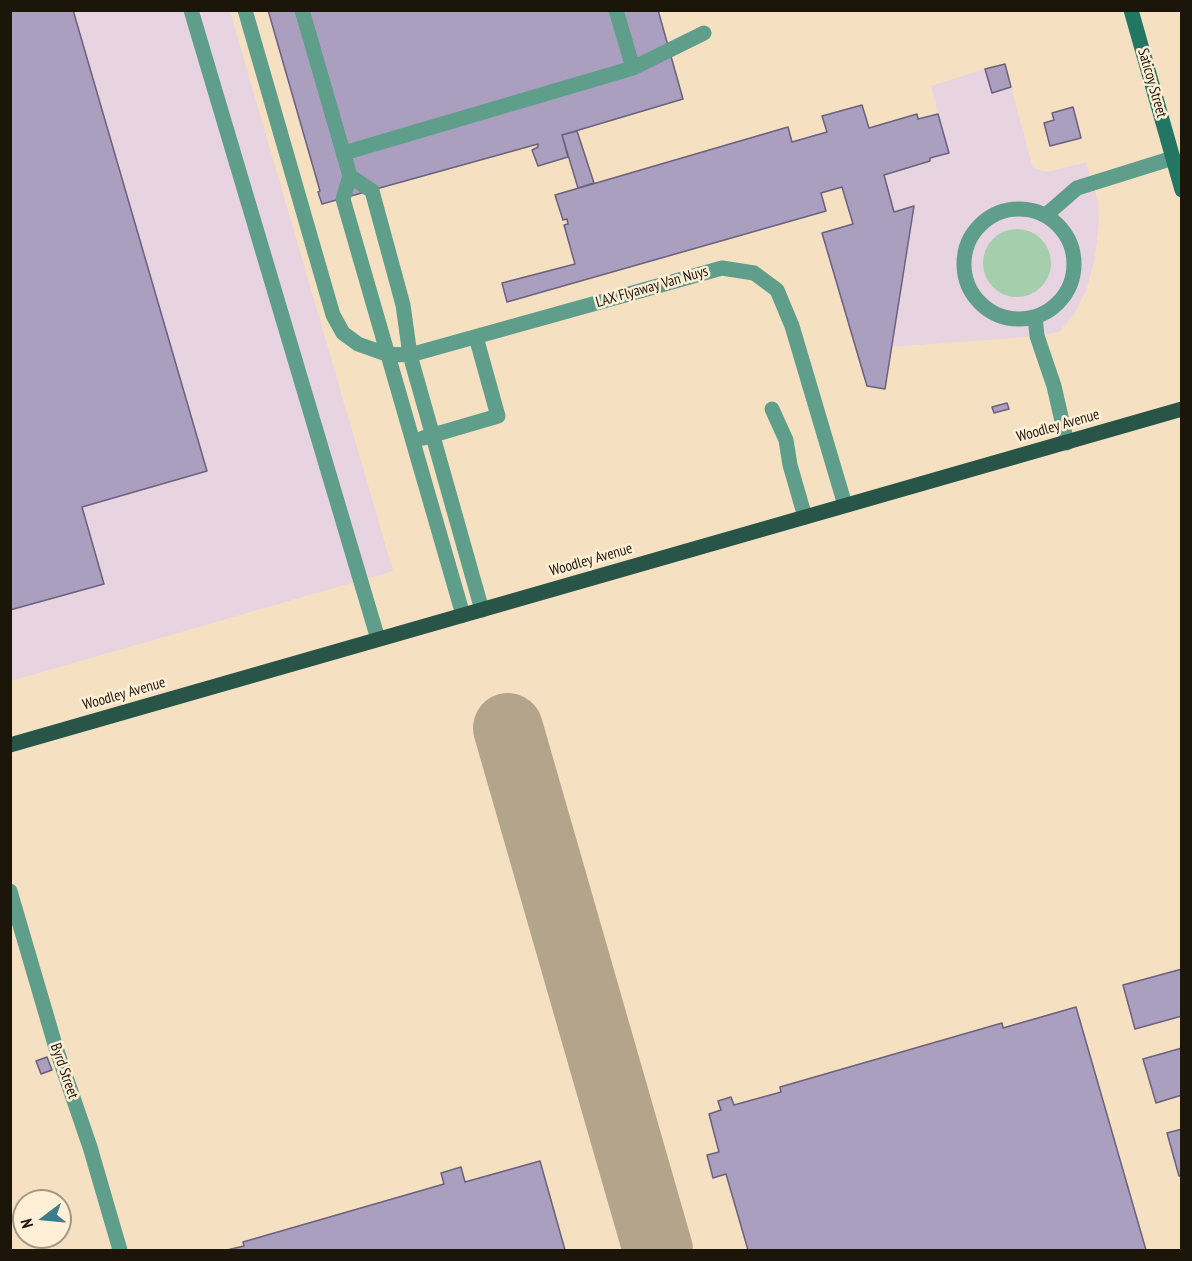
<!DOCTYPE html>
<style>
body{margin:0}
#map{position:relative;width:1192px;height:1261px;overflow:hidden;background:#f5e1c2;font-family:"PT Sans Narrow",sans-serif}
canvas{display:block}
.frame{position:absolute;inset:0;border:12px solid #1c150a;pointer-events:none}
.north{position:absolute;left:12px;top:1189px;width:60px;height:60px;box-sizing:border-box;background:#ffefd6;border:2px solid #a49884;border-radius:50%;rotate:254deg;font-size:16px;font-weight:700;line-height:24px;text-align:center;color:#1c150a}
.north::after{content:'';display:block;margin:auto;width:21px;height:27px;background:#3b7f8e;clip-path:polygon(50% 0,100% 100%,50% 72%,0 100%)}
</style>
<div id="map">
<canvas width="1192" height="1261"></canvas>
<div class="frame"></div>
<div class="north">N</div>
</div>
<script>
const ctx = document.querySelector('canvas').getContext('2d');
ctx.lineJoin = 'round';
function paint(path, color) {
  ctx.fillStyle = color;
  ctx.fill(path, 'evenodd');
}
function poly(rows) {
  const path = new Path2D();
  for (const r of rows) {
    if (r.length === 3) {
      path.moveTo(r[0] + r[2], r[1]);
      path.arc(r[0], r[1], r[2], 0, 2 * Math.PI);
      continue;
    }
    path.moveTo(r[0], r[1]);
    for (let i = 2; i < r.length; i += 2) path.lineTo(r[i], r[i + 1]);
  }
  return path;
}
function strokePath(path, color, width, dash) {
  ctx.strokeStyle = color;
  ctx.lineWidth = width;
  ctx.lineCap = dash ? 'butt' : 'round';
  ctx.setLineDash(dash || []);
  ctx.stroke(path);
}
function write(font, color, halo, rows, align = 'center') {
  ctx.font = font + ' "PT Sans Narrow",sans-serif';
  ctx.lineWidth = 5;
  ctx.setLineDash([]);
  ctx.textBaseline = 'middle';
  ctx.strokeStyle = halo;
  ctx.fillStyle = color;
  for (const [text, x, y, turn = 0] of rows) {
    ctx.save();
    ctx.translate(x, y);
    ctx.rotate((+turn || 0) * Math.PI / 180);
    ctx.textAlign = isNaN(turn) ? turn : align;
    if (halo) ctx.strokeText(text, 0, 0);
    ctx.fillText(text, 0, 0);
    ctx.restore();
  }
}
const industrial = poly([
 [11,11,230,11,393,571,11,681],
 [985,69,992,92,1011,87,1033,168,1047,172,1086,162,1098,202,1099,222,1095,258,1087,288,1075,313,1059,332,1037,336,892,347,914,207,894,212,884,175,930,161,930,158,949,153,931,86]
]);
const green = poly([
 [1017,263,34]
]);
const taxiway = poly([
 [508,728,658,1250]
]);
const building = poly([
 [10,10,73,10,207,471,82,507,104,584,10,610,10,10],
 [268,10,658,10,683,99,562,135,568,157,538,166,532,150,538,147,538,144,322,204,318,192,320,191,268,10],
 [1005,64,1011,87,992,93,985,69,1005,64],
 [862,105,869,128,917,114,918,119,938,114,949,153,930,158,930,161,884,175,894,212,914,206,885,389,867,386,822,233,853,224,842,187,821,193,826,211,507,302,502,283,575,264,564,225,568,224,567,219,563,220,555,195,788,127,792,142,827,132,822,116,862,105],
 [1073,107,1081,138,1050,146,1044,123,1054,120,1052,113,1073,107],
 [577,131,594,183,578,188,562,135,577,131],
 [1007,403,1009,409,994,413,992,407,1007,403],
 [1182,969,1182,1016,1135,1029,1123,985,1182,969],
 [1076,1007,1146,1250,748,1250,726,1174,713,1178,707,1155,719,1152,709,1114,721,1110,718,1101,731,1097,734,1105,781,1092,780,1087,1002,1023,1003,1028,1076,1007],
 [1182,1048,1182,1095,1156,1103,1143,1059,1182,1048],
 [47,1057,52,1070,41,1074,36,1061,47,1057],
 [1182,1129,1182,1176,1179,1176,1167,1133,1182,1129],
 [540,1161,565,1250,227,1250,244,1246,243,1242,444,1184,441,1173,461,1167,465,1182,540,1161]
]);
const lane = poly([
 [191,10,378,639],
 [245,10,333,315,343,333,358,344,386,354,410,355,722,268,754,273,777,290,792,326,845,505],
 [302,10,350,176,343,199,463,615],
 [616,10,633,68],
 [344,153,633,68,704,33],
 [350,176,372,191,403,305,410,355,482,610],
 [1019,264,55],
 [1046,215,1077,188,1173,158],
 [1035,317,1037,336,1054,386,1067,443],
 [772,409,786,440,790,465,805,517],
 [423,438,498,416,476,337]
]);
const street = poly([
 [10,891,56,1048,90,1147,120,1250]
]);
const secondary = poly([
 [1131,10,1182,190]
]);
const primary = poly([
 [10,745,1182,409]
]);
const streetNames = [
 ["Saticoy Street",1152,83,74],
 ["LAX Flyaway Van Nuys",652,287,-16],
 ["Woodley Avenue",1058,426,-16],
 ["Woodley Avenue",591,560,-16],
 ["Woodley Avenue",124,694,-16],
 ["Byrd Street",64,1071,71]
];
paint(industrial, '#e8d3e1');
paint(green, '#a5ceac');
strokePath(taxiway, '#b4a48b', 70);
paint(building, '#aa9fbe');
strokePath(building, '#6b607d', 1.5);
strokePath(lane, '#5f9e8b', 15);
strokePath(street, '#5f9e8b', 15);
strokePath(secondary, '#227762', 15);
strokePath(primary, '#285548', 15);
write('15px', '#1c150a', '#ffefd6', streetNames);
</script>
